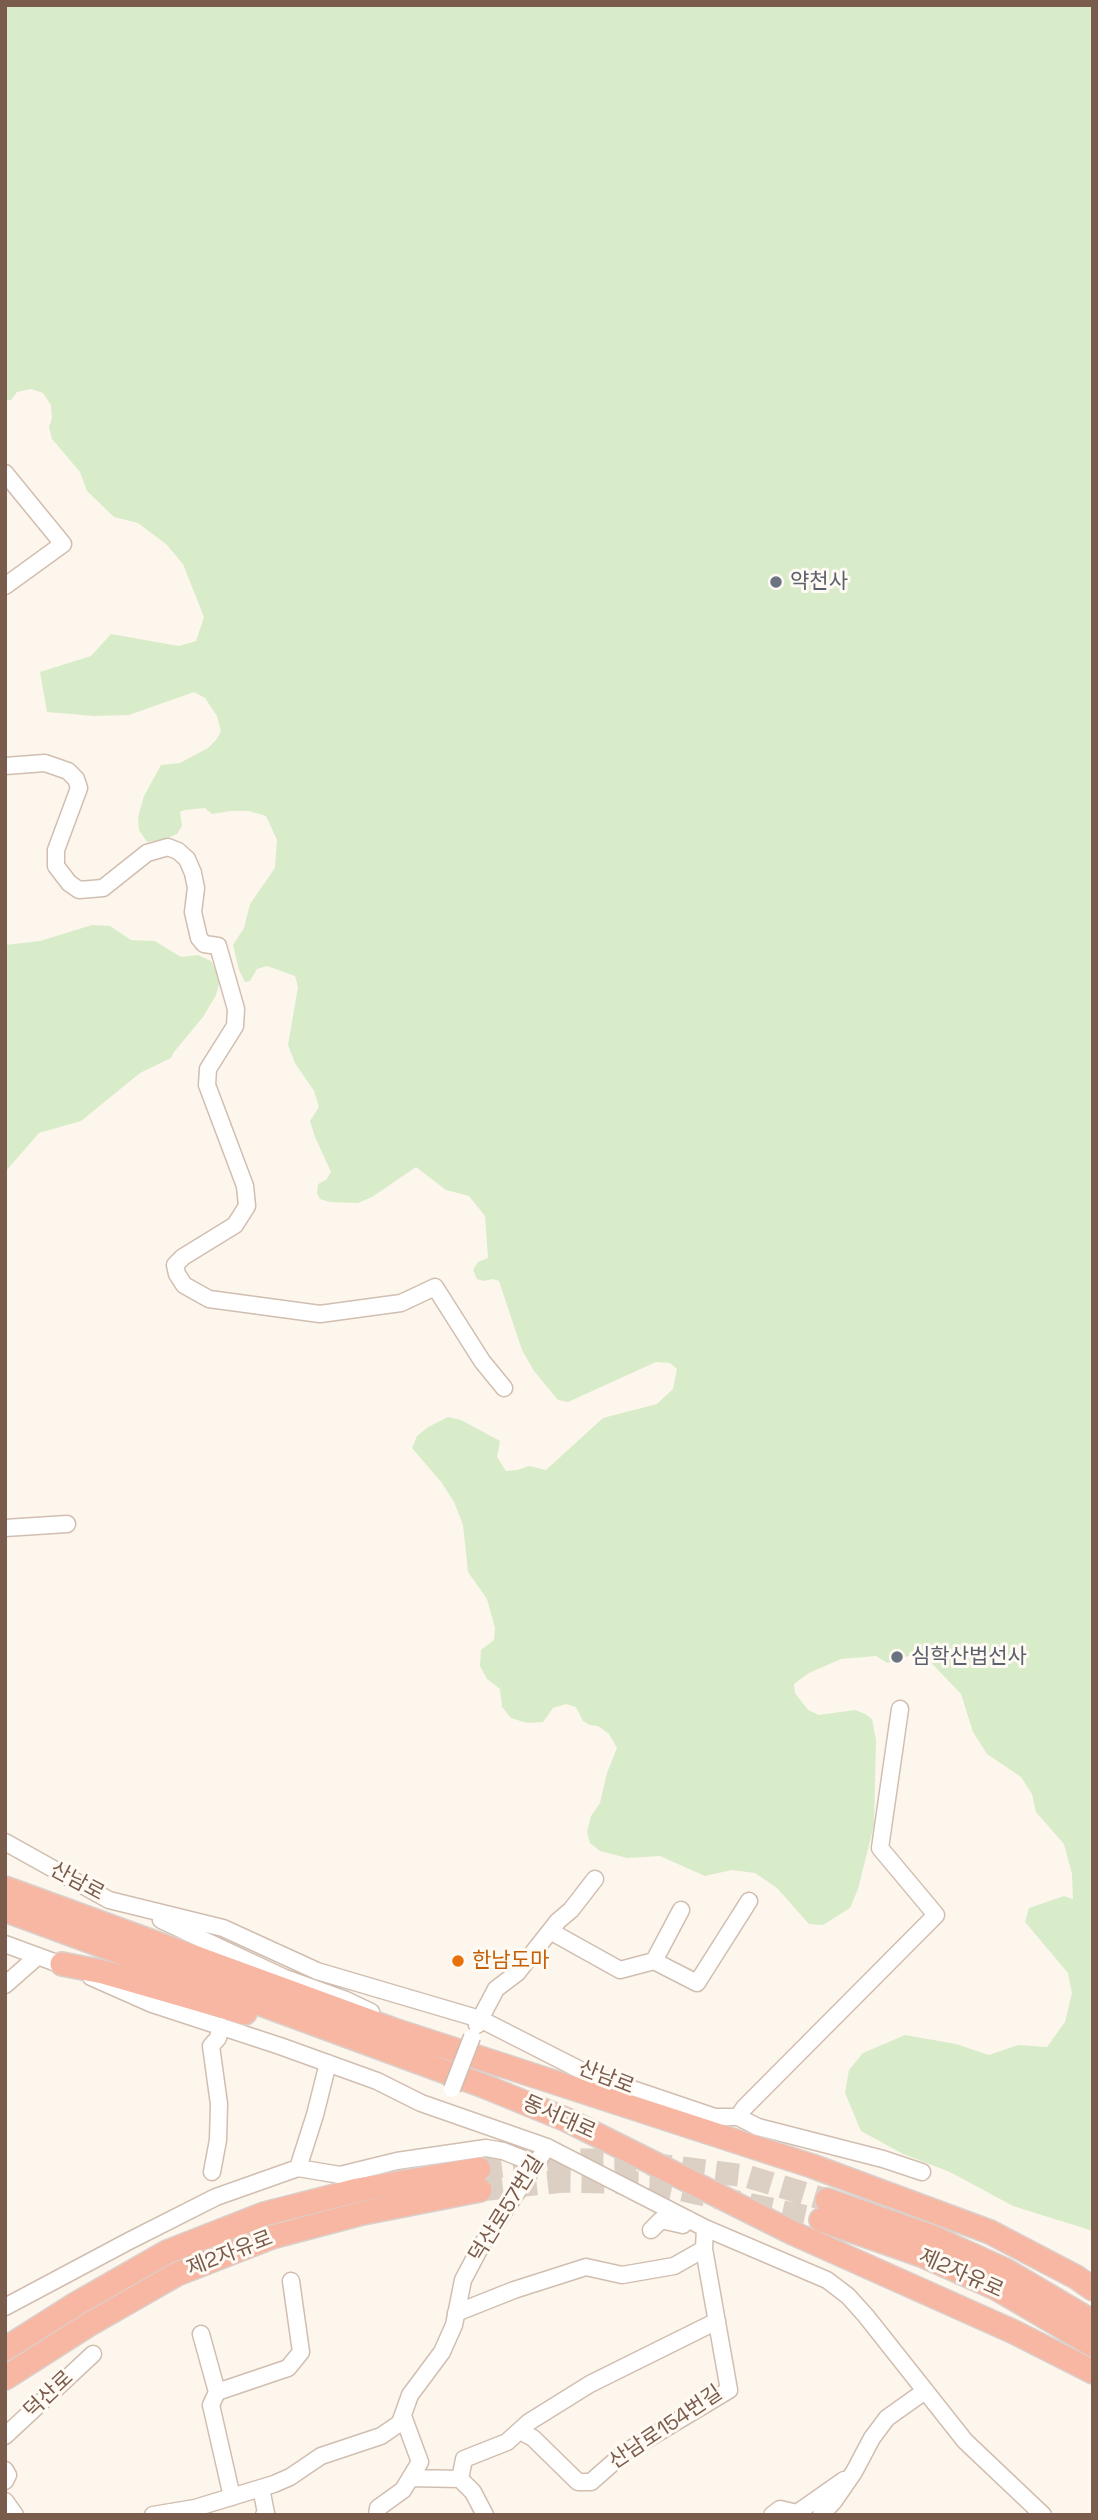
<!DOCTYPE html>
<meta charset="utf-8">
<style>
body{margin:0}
#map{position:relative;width:1098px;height:2520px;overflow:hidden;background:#fdf6ec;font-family:"Space Grotesk",sans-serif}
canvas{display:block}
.frame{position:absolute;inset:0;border:7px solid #7a5c4d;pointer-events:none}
</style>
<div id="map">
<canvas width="1098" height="2520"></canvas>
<div class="frame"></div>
</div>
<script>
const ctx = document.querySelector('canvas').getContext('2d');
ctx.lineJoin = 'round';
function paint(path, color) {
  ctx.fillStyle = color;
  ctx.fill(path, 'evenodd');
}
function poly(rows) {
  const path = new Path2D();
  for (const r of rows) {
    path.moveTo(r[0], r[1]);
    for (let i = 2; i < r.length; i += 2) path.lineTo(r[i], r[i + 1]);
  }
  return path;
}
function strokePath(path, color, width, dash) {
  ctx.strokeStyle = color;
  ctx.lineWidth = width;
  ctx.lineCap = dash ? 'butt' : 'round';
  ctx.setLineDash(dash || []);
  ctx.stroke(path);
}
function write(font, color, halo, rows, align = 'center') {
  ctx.font = font + ' "Space Grotesk","Noto Sans KR",sans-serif';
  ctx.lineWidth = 6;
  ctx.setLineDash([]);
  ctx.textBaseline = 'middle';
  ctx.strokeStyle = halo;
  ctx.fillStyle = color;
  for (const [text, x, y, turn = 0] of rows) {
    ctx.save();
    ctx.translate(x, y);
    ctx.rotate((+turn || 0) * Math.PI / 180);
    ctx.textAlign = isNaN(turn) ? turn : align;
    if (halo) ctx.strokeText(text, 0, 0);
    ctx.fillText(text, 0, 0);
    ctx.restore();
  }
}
const green = poly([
 [5,5,1093,5,1093,2231,1013,2206,950,2172,903,2154,861,2131,845,2093,849,2070,863,2053,905,2035,956,2044,989,2055,1018,2045,1047,2047,1065,2022,1072,1993,1068,1973,1025,1922,1029,1908,1064,1896,1073,1899,1072,1874,1064,1844,1036,1812,1032,1794,1021,1777,987,1754,973,1732,961,1694,921,1652,887,1663,876,1656,841,1659,809,1673,794,1684,795,1693,808,1710,819,1715,855,1710,865,1714,872,1719,876,1740,874,1825,858,1889,850,1908,823,1925,809,1924,777,1888,755,1873,732,1870,705,1876,660,1856,627,1858,600,1851,590,1843,587,1832,591,1816,600,1803,607,1773,617,1748,609,1734,598,1726,590,1725,583,1721,576,1707,566,1704,553,1708,543,1722,527,1723,511,1718,502,1707,500,1689,487,1679,480,1666,481,1650,494,1640,495,1628,487,1599,468,1572,463,1525,454,1502,442,1483,412,1448,417,1436,428,1427,448,1417,461,1420,500,1441,497,1457,506,1471,517,1470,529,1466,546,1470,603,1418,657,1404,673,1389,677,1369,670,1363,656,1362,568,1402,558,1400,534,1371,522,1350,499,1281,493,1279,484,1281,477,1279,473,1270,478,1262,488,1258,485,1216,469,1196,446,1190,416,1167,372,1197,358,1203,330,1202,320,1199,317,1193,318,1184,326,1180,331,1172,315,1137,310,1121,319,1107,314,1091,295,1063,288,1045,298,987,295,976,267,966,257,969,250,981,245,982,239,970,233,945,244,928,250,904,275,868,277,840,266,816,249,811,230,811,212,814,205,808,185,810,180,812,182,826,177,834,163,840,147,842,139,830,138,817,144,796,161,765,180,763,208,748,216,740,221,731,217,716,205,698,194,692,129,715,94,716,47,712,40,672,91,656,111,634,179,646,196,641,204,617,183,564,166,544,138,523,114,517,87,491,80,472,52,439,49,427,52,418,51,405,43,393,31,389,17,392,11,400,5,400],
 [92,925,110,926,131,940,155,941,181,957,198,955,211,961,220,980,216,995,203,1017,174,1052,171,1058,140,1073,81,1121,39,1133,5,1172,5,945,40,941]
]);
const highwayTunnel = poly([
 [479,2169,548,2160,618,2160,746,2176,827,2200],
 [480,2190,564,2181,650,2183,821,2220]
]);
const minor = poly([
 [5,473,63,544,5,586],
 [5,766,45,763,68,771,76,779,79,788,56,850,56,866,69,883,79,890,103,888,147,853,168,847,178,851,187,859,193,873,196,888,193,912,199,938,204,944,218,946,236,1009,235,1026,208,1069,207,1085,245,1186,247,1206,235,1225,183,1257,175,1265,177,1274,184,1285,209,1299,320,1314,401,1303,435,1287,482,1361,504,1388],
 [5,1528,67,1524],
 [5,1842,109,1900,223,1928,317,1971,480,2019,588,2074,715,2117,738,2117,758,2127,883,2159,922,2172],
 [161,1920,285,1978,346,2000,371,2012],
 [550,1931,620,1970,654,1961,681,1910],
 [5,1944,70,1968],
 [654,1961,697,1983,749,1901],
 [91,1977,152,2004,280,2046,377,2081,421,2103,547,2147,705,2228,827,2280,848,2296,866,2316,965,2441,1043,2515],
 [5,1985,38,1956],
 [477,2025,496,1989,517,1973,558,1921,571,1910,595,1879],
 [738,2117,744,2108,936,1915,880,1848,900,1709],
 [298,2168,315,2115,328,2063],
 [212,2172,218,2140,219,2104,211,2046,218,2038,221,2026],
 [651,2230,661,2220,683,2225,688,2219],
 [5,2307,129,2241,216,2197,298,2168,340,2175,397,2161,486,2148,503,2151,536,2164],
 [456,2313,514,2290,586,2267,622,2275,674,2266,704,2249],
 [201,2334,217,2392],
 [520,2431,533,2438,578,2482,591,2482,624,2453,729,2390,704,2249,705,2228],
 [5,2436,93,2354],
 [5,2470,8,2475,5,2481],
 [410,2478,460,2479,464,2459,507,2442,529,2422,590,2384,717,2321],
 [460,2479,473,2492,485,2515],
 [261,2488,266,2513,264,2515],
 [232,2497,211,2405,217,2392,288,2368,301,2352,291,2281],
 [5,2501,15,2515],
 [153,2515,195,2508,274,2484,290,2477,321,2456,381,2436,400,2423,410,2395,442,2352,454,2325,463,2280,481,2246,547,2147],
 [377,2515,378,2508,403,2490,420,2462,403,2416],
 [772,2515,780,2509,797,2513,844,2480],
 [821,2515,834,2501,854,2472,872,2438,887,2418,925,2391]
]);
const highway = poly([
 [5,1888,394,2030,812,2166,990,2232,1076,2277,1093,2289],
 [5,1910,484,2086,567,2120,795,2234,1014,2332,1093,2372],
 [62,1964,103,1972,245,2013],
 [827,2200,930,2236,1005,2270,1093,2322],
 [821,2220,924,2256,996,2288,1093,2345],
 [5,2349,76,2304,167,2252,264,2214,358,2190,479,2169],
 [5,2378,88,2325,177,2274,272,2237,363,2213,480,2190]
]);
const minorBridge = poly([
 [452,2089,472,2037]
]);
const markers = [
 [776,582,7,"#6b7280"],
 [897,1657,7,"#6b7280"],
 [458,1961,7,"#e8710a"]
];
const worshipNames = [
 ["약천사",790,582],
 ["심학산법선사",911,1657]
];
const streetNames = [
 ["산남로",77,1882,28],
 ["산남로",606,2078,21],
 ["동서대로",559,2118,24],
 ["덕산로57번길",507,2209,-58],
 ["제2자유로",230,2254,-21],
 ["제2자유로",961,2274,24],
 ["덕산로",49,2395,-43],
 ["산남로154번길",666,2428,-34]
];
const foodNames = [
 ["한남도마",472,1961]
];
paint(green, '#d8ecc9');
strokePath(highwayTunnel, '#dcd0c4', 23, [23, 11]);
strokePath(minor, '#d1beb0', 19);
strokePath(highway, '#dad1cd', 26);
strokePath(minor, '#fff', 16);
strokePath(highway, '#f7b7a3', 23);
strokePath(minorBridge, '#d1beb0', 19, []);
strokePath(minorBridge, '#fff', 16);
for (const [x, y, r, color] of markers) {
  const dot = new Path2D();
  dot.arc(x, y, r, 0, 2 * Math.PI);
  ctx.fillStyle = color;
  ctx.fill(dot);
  strokePath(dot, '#fffaf3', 2.5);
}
write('21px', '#5b616d', '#fffaf3', worshipNames, 'left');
write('21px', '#7a5c4d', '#fffaf3', streetNames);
write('21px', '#c56008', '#fffaf3', foodNames, 'left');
</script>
